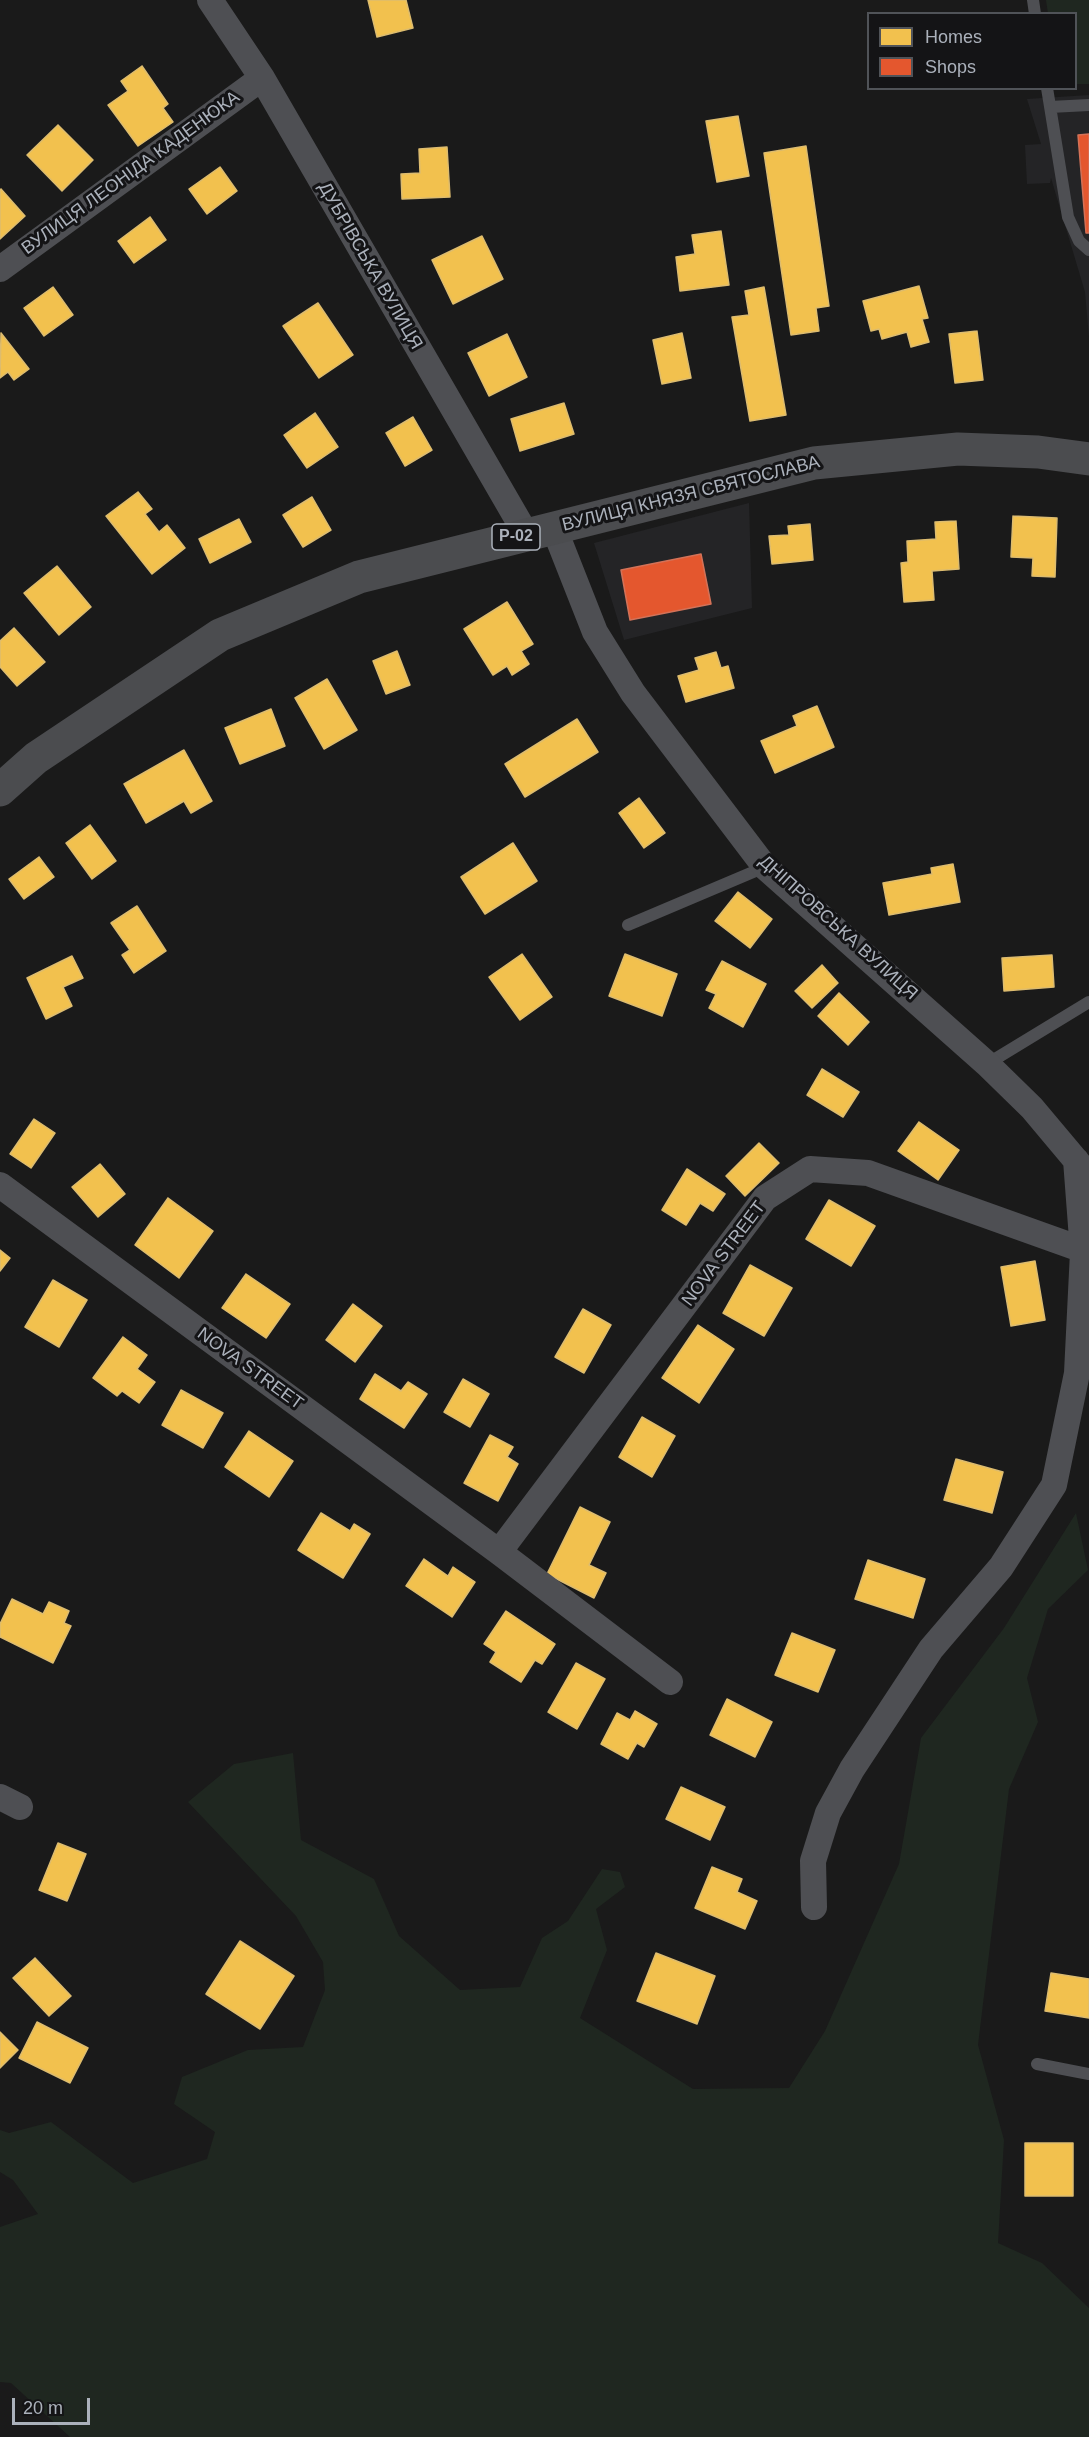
<!DOCTYPE html>
<meta charset="utf-8">
<style>
body{margin:0}
#map{position:relative;width:1089px;height:2437px;overflow:hidden;background:#1a1a1a;font-family:Arial,sans-serif}
canvas{display:block}
.legend{position:absolute;left:867px;top:12px;width:210px;height:78px;box-sizing:border-box;background:#141416;border:2px solid #505358;margin:0;padding:8px 10px;list-style:none;font-size:18px;color:#abb1bb}
.legend li{display:flex;align-items:center;gap:12px;height:30px}
.legend b{width:30px;border:2px solid #505358}
.scale{position:absolute;left:12px;top:2398px;width:78px;height:27px;box-sizing:border-box;border:3px solid #abb1bb;border-top:0;padding-left:8px;font-size:18px;line-height:21px;white-space:nowrap;color:#abb1bb;-webkit-text-stroke:4px #141416;paint-order:stroke}
</style>
<div id="map">
<canvas width="1089" height="2437"></canvas>
<ul class="legend">
<li><b style="height:16px;background:#f2c14e"></b>Homes</li>
<li><b style="height:16px;background:#e4572e"></b>Shops</li>
</ul>
<div class="scale">20 m</div>
</div>
<script>
const ctx = document.querySelector('canvas').getContext('2d');
ctx.lineJoin = 'round';
function paint(path, color) {
  ctx.fillStyle = color;
  ctx.fill(path, 'evenodd');
}
function poly(rows) {
  const path = new Path2D();
  for (const r of rows) {
    path.moveTo(r[0], r[1]);
    for (let i = 2; i < r.length; i += 2) path.lineTo(r[i], r[i + 1]);
  }
  return path;
}
function strokePath(path, color, width, dash) {
  ctx.strokeStyle = color;
  ctx.lineWidth = width;
  ctx.lineCap = dash ? 'butt' : 'round';
  ctx.setLineDash(dash || []);
  ctx.stroke(path);
}
function write(font, color, halo, rows, align = 'center') {
  ctx.font = font + ' Arial,sans-serif';
  ctx.lineWidth = 6;
  ctx.setLineDash([]);
  ctx.textBaseline = 'middle';
  ctx.strokeStyle = halo;
  ctx.fillStyle = color;
  for (const [text, x, y, turn = 0] of rows) {
    ctx.save();
    ctx.translate(x, y);
    ctx.rotate((+turn || 0) * Math.PI / 180);
    ctx.textAlign = isNaN(turn) ? turn : align;
    if (halo) ctx.strokeText(text, 0, 0);
    ctx.fillText(text, 0, 0);
    ctx.restore();
  }
}
const built = poly([
 [1089,95,1089,337,1085,292,1051,178,1050,183,1027,184,1025,145,1041,144,1027,99],
 [749,503,752,608,624,640,594,543]
]);
const green = poly([
 [1046,0,1089,0,1089,84,1076,84,1076,14,1048,13],
 [1076,1513,1088,1570,1048,1609,1027,1678,1038,1722,1009,1789,978,2045,1004,2140,998,2243,1042,2263,1089,2308,1089,2437,70,2437,11,2383,0,2382,0,2227,38,2214,13,2180,0,2172,0,2130,9,2133,51,2122,133,2183,207,2159,215,2132,174,2104,182,2077,248,2050,303,2047,325,1990,323,1962,296,1916,188,1802,234,1764,293,1753,301,1840,374,1879,399,1936,460,1990,520,1987,542,1938,568,1921,602,1869,620,1872,625,1887,596,1909,607,1950,580,2018,693,2089,789,2088,825,2031,899,1864,921,1738,1004,1628]
]);
const homes = poly([
 [368,0,406,0,413,28,377,37,368,0],
 [142,66,168,104,163,108,173,122,138,146,108,105,128,91,121,81,142,66],
 [738,116,749,176,717,182,706,121,738,116],
 [58,125,93,160,62,191,27,155,58,125],
 [806,146,829,306,816,308,819,331,791,335,764,153,806,146],
 [447,147,450,197,402,199,401,174,420,173,419,149,447,147],
 [220,167,237,191,207,214,189,189,220,167],
 [1,189,25,216,0,239,0,190,1,189],
 [150,217,166,240,134,263,118,241,150,217],
 [721,231,729,285,680,291,676,257,695,254,692,235,721,231],
 [482,236,503,279,453,304,432,260,482,236],
 [919,286,928,318,922,319,929,342,911,347,907,332,882,339,879,329,871,331,863,301,919,286],
 [53,287,73,315,44,336,24,308,53,287],
 [764,287,786,415,750,421,732,317,749,315,745,291,764,287],
 [318,303,353,355,319,378,283,326,318,303],
 [977,331,983,380,955,383,949,334,977,331],
 [1,333,29,369,14,380,8,372,0,378,1,333],
 [682,333,691,378,662,384,653,340,682,333],
 [507,334,527,377,489,396,468,353,507,334],
 [564,403,574,434,520,451,511,419,564,403],
 [315,413,338,447,307,468,284,435,315,413],
 [413,417,432,450,405,466,386,433,413,417],
 [138,492,152,509,145,514,159,532,167,525,185,548,152,574,106,516,138,492],
 [312,497,331,530,303,547,283,515,312,497],
 [1013,516,1057,518,1055,577,1032,576,1033,558,1011,557,1013,516],
 [239,519,251,542,210,563,199,539,239,519],
 [956,521,959,569,932,571,934,600,904,602,901,563,908,562,907,541,936,539,935,522,956,521],
 [810,524,813,560,772,564,769,536,789,535,788,526,810,524],
 [57,566,91,607,59,635,24,593,57,566],
 [507,602,533,644,521,651,529,664,512,675,507,666,493,675,464,629,507,602],
 [14,628,45,662,17,686,0,667,0,641,14,628],
 [397,651,410,685,386,694,373,661,397,651],
 [716,652,721,668,728,666,734,688,686,702,678,676,699,670,695,658,716,652],
 [327,679,357,730,324,749,295,698,327,679],
 [817,706,834,747,775,773,761,741,797,726,793,716,817,706],
 [271,709,285,746,240,764,225,728,271,709],
 [577,719,598,752,525,797,505,764,577,719],
 [184,750,212,801,191,813,184,801,146,823,124,784,184,750],
 [639,798,665,833,644,848,619,813,639,798],
 [90,825,116,861,92,879,66,843,90,825],
 [513,843,537,881,485,914,461,877,513,843],
 [39,857,54,877,24,899,9,879,39,857],
 [953,864,960,902,889,915,883,883,932,874,931,868,953,864],
 [738,892,772,919,750,948,715,921,738,892],
 [137,906,166,951,134,973,122,955,130,950,111,923,137,906],
 [522,954,552,997,520,1020,489,977,522,954],
 [625,954,677,974,662,1016,609,996,625,954],
 [1052,955,1054,987,1004,991,1002,958,1052,955],
 [72,956,83,978,63,987,72,1006,46,1019,27,978,72,956],
 [722,961,766,984,743,1027,709,1008,716,994,706,990,722,961],
 [822,965,838,983,812,1008,795,991,822,965],
 [839,993,869,1022,848,1045,818,1016,839,993],
 [822,1069,859,1092,843,1117,807,1095,822,1069],
 [34,1119,55,1133,31,1168,10,1154,34,1119],
 [919,1122,959,1150,938,1180,898,1151,919,1122],
 [759,1143,779,1163,745,1196,726,1176,759,1143],
 [100,1164,125,1194,98,1217,72,1187,100,1164],
 [687,1169,725,1194,713,1211,700,1203,686,1225,662,1210,687,1169],
 [168,1198,213,1231,179,1278,135,1245,168,1198],
 [829,1200,875,1226,851,1266,806,1239,829,1200],
 [0,1250,10,1258,0,1271,0,1250],
 [1035,1261,1045,1320,1011,1326,1001,1267,1035,1261],
 [750,1265,792,1288,764,1336,723,1313,750,1265],
 [246,1274,290,1304,266,1338,222,1308,246,1274],
 [53,1280,87,1300,59,1347,25,1327,53,1280],
 [353,1304,382,1326,355,1362,326,1340,353,1304],
 [583,1309,611,1325,584,1373,555,1357,583,1309],
 [698,1325,734,1349,699,1403,662,1378,698,1325],
 [123,1337,147,1355,137,1369,155,1382,139,1403,122,1391,117,1396,93,1378,123,1337],
 [375,1374,401,1391,408,1382,427,1394,404,1428,360,1399,375,1374],
 [463,1379,489,1394,470,1427,444,1412,463,1379],
 [181,1390,223,1413,203,1448,162,1425,181,1390],
 [642,1417,675,1436,652,1477,619,1457,642,1417],
 [249,1431,293,1461,269,1497,225,1467,249,1431],
 [490,1435,513,1447,507,1457,518,1464,498,1501,464,1483,490,1435],
 [956,1459,1003,1472,992,1513,944,1500,956,1459],
 [580,1507,610,1522,589,1565,606,1573,594,1598,547,1574,580,1507],
 [321,1513,350,1531,354,1524,370,1534,343,1578,298,1550,321,1513],
 [424,1559,448,1576,453,1567,475,1582,452,1617,406,1586,424,1559],
 [868,1560,925,1579,913,1618,855,1599,868,1560],
 [12,1599,43,1614,49,1602,69,1611,64,1623,71,1626,53,1663,0,1637,0,1624,12,1599],
 [506,1611,555,1644,542,1664,535,1660,521,1682,490,1662,496,1652,484,1644,506,1611],
 [792,1633,835,1650,818,1692,775,1675,792,1633],
 [576,1663,605,1679,577,1729,548,1712,576,1663],
 [727,1699,772,1722,755,1757,710,1735,727,1699],
 [635,1711,657,1724,644,1747,637,1743,628,1759,601,1744,617,1713,630,1720,635,1711],
 [681,1787,725,1807,710,1840,666,1819,681,1787],
 [58,1843,86,1854,67,1901,39,1890,58,1843],
 [712,1867,742,1879,737,1892,757,1901,745,1929,695,1908,712,1867],
 [240,1941,294,1976,260,2029,206,1994,240,1941],
 [656,1953,715,1976,697,2024,637,2001,656,1953],
 [35,1958,71,1996,49,2016,13,1978,35,1958],
 [1051,1973,1089,1979,1089,2018,1045,2011,1051,1973],
 [37,2022,88,2048,70,2083,19,2058,37,2022],
 [0,2032,18,2050,0,2068,0,2032],
 [1025,2143,1073,2143,1073,2196,1025,2196,1025,2143]
]);
const shops = poly([
 [1089,134,1089,233,1086,233,1078,135,1089,134],
 [701,554,711,604,630,620,621,570,701,554]
]);
const service = poly([
 [1033,0,1035,14],
 [1047,88,1068,217,1079,241,1089,250],
 [1050,107,1089,105],
 [628,925,765,867],
 [987,1064,1089,1002],
 [1037,2064,1089,2074]
]);
const minor = poly([
 [210,0,262,78,526,534],
 [0,269,262,78],
 [554,528,595,632,633,693,765,867,987,1064,1032,1108,1089,1176],
 [0,1185,499,1552,670,1682],
 [499,1552,765,1198,810,1169,868,1173,1089,1252],
 [0,1797,20,1807],
 [814,1907,813,1861,828,1813,852,1769,931,1649,1001,1567,1054,1485,1077,1373,1083,1252,1076,1160]
]);
const primary = poly([
 [0,790,36,758,220,635,359,577,814,463,958,449,1038,452,1089,459]
]);
const shields = [
 [516,537,48]
];
const shieldNames = [
 ["Р-02",516,537]
];
const streetNames = [
 ["ВУЛИЦЯ ЛЕОНІДА КАДЕНЮКА",131,173,-36],
 ["ДУБРІВСЬКА ВУЛИЦЯ",370,266,60],
 ["ВУЛИЦЯ КНЯЗЯ СВЯТОСЛАВА",691,494,-14],
 ["ДНІПРОВСЬКА ВУЛИЦЯ",838,928,42],
 ["NOVA STREET",724,1254,-53],
 ["NOVA STREET",250,1369,36]
];
paint(built, '#242426');
paint(green, '#1f2720');
paint(homes, '#f2c14e');
strokePath(homes, '#ddbc6f', 1.5);
paint(shops, '#e4572e');
strokePath(shops, '#d37258', 1.5);
strokePath(service, '#4e4f53', 12);
strokePath(minor, '#4e4f53', 26);
strokePath(primary, '#4b4c4f', 33);
for (const [x, y, w] of shields) {
  const box = new Path2D();
  box.roundRect(x - w / 2, y - 13, w, 26, 4.5);
  ctx.fillStyle = '#141416';
  ctx.fill(box);
  strokePath(box, '#abb1bb', 1.5);
}
write('bold 16px', '#abb1bb', null, shieldNames);
write('18px', '#abb1bb', '#141416', streetNames);
</script>
